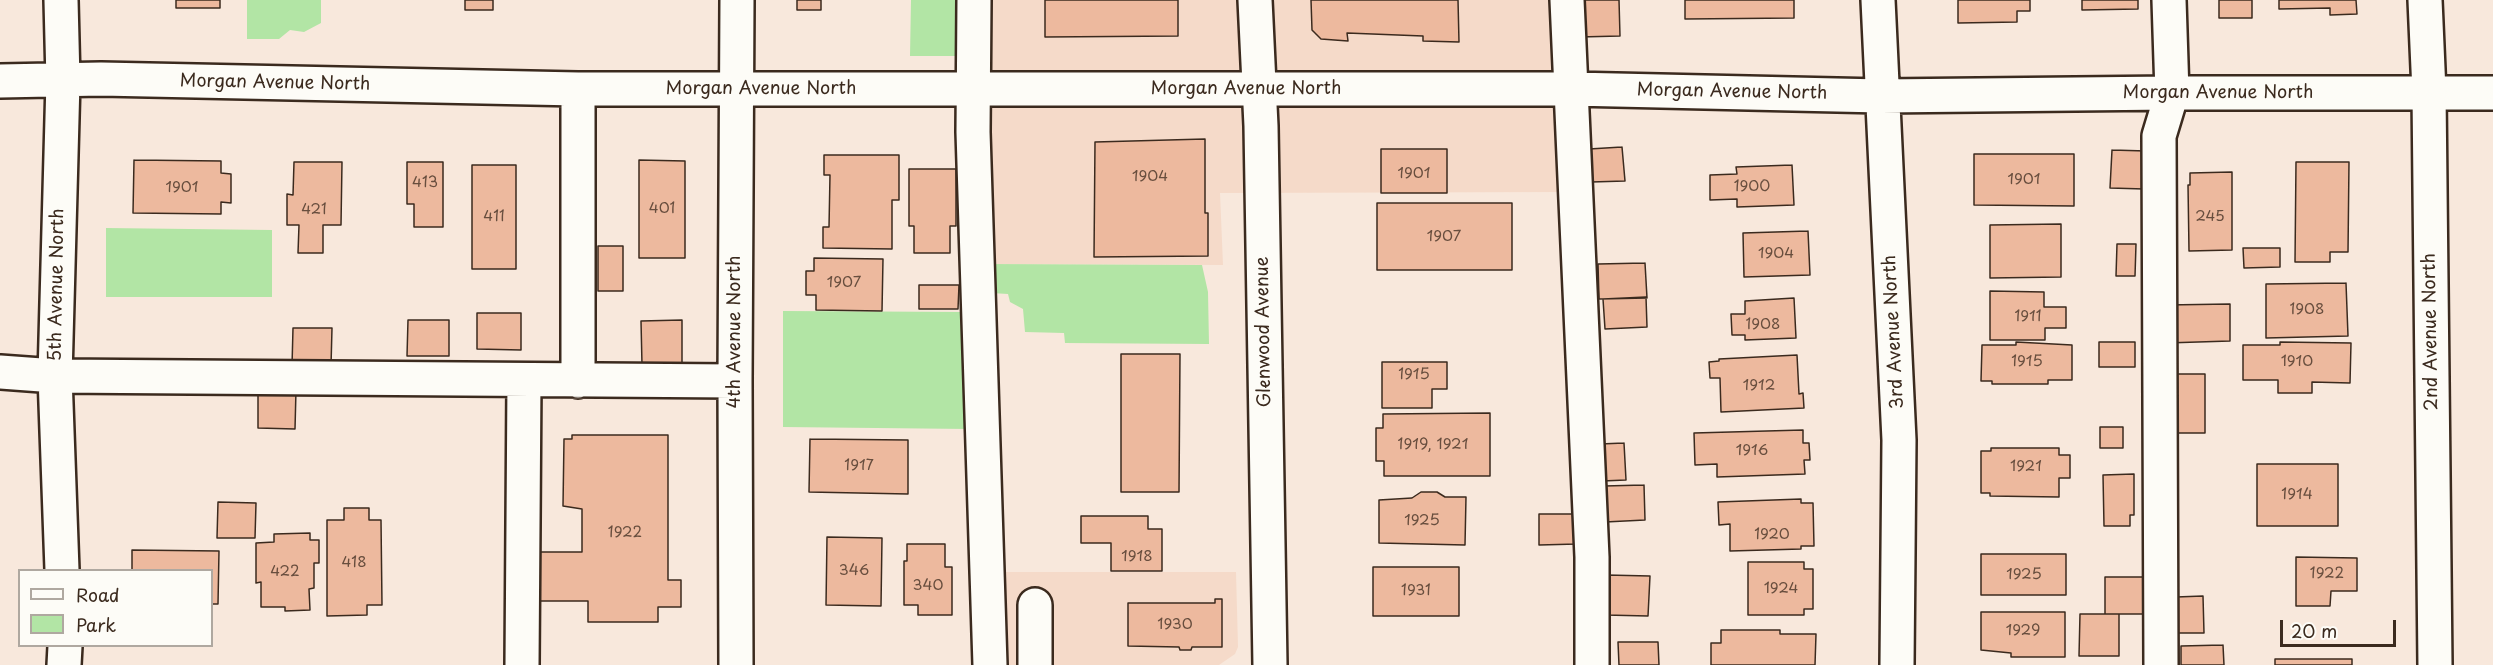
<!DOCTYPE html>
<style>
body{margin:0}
#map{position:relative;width:2493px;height:665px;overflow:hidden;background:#f8e8dc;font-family:"Playpen Sans",sans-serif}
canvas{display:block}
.legend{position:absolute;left:18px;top:569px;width:195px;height:78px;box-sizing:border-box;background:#fdfcf7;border:2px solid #afa8a0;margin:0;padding:8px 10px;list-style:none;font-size:18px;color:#3b2a1e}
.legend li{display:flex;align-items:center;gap:12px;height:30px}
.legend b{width:30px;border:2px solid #afa8a0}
.scale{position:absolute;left:2280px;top:620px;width:116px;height:27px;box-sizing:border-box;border:3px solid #3b2a1e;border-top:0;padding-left:8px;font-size:18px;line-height:21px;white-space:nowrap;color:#3b2a1e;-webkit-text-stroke:4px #fdfcf7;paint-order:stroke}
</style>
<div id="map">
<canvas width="2493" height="665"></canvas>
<ul class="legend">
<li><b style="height:8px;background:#fdfcf7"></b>Road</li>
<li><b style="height:16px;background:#b2e5a5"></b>Park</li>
</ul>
<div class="scale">20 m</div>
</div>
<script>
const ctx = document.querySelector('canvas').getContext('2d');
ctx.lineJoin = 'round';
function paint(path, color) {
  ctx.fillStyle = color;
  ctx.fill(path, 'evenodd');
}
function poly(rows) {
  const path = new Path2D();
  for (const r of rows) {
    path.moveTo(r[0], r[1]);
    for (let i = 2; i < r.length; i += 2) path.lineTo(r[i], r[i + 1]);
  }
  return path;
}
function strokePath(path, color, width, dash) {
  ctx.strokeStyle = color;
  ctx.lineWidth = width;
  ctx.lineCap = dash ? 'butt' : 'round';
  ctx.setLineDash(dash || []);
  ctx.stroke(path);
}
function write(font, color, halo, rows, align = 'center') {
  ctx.font = font + ' "Playpen Sans",sans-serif';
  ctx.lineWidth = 4.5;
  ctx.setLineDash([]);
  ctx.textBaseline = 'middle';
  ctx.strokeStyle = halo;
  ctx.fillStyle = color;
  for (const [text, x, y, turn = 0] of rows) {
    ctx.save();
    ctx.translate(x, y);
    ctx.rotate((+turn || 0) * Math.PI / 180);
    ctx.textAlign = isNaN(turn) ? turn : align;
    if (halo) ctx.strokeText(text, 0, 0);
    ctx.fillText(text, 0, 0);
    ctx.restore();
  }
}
const built = poly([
 [987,0,1556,0,1565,192,1220,193,1223,265,987,264],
 [998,572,1236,572,1238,647,1235,654,1219,665,1003,665]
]);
const green = poly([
 [247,0,321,0,321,23,304,32,290,30,279,39,247,39],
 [911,0,967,0,967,56,910,56],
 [106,228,272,230,272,297,106,297],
 [987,264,1202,265,1208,292,1209,344,1065,343,1064,333,1025,332,1023,309,1010,302,1008,294,991,293],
 [783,311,967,312,969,429,783,427]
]);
const building = poly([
 [176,0,220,0,220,8,176,8,176,0],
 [465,0,493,0,493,10,465,10,465,0],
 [797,0,821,0,821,10,797,10,797,0],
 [1045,0,1178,0,1178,36,1045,37,1045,0],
 [1311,0,1458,0,1459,42,1423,41,1423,36,1347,33,1348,41,1321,39,1312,30,1311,0],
 [1578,0,1619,0,1620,36,1579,37,1578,0],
 [1685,0,1794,0,1794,18,1685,19,1685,0],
 [1958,0,2030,0,2030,11,2017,11,2017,22,1958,23,1958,0],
 [2082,0,2138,0,2138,9,2082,10,2082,0],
 [2219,0,2252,0,2252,18,2219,18,2219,0],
 [2279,0,2356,0,2357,14,2330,15,2330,8,2279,9,2279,0],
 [1205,139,1205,213,1208,213,1208,256,1094,257,1095,142,1205,139],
 [1622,147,1625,181,1591,182,1589,149,1622,147],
 [1381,149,1447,149,1447,193,1381,193,1381,149],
 [2112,150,2146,151,2144,189,2110,188,2112,150],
 [1974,154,2074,154,2074,206,1974,205,1974,154],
 [824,155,899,155,899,200,892,200,892,249,823,248,823,227,829,227,830,175,824,175,824,155],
 [134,160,221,161,221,173,231,174,231,203,221,202,221,214,133,213,134,160],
 [639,160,685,161,685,258,639,258,639,160],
 [294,162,342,162,341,225,323,225,323,253,298,253,299,225,287,225,287,194,293,195,294,162],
 [407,162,443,162,443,227,414,227,414,204,407,204,407,162],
 [2296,162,2349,162,2348,252,2330,252,2330,262,2295,262,2296,162],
 [472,165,516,165,516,269,472,269,472,165],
 [1792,165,1794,205,1737,207,1737,199,1710,200,1710,175,1737,174,1736,167,1792,165],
 [909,169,956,169,956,226,950,226,950,253,914,253,914,226,909,226,909,169],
 [2232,172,2232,250,2189,251,2188,185,2190,185,2190,173,2232,172],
 [1377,203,1512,203,1512,270,1377,270,1377,203],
 [2061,224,2061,277,1990,278,1990,225,2061,224],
 [1808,231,1810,275,1744,277,1743,233,1808,231],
 [2117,244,2136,244,2135,276,2116,276,2117,244],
 [598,246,623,246,623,291,598,291,598,246],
 [2243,248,2280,248,2280,267,2244,268,2243,248],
 [814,258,883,259,882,311,816,310,816,295,806,295,806,271,814,271,814,258],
 [1645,263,1647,298,1599,299,1598,264,1645,263],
 [2346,283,2348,336,2266,338,2266,284,2346,283],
 [919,285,959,285,958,309,919,309,919,285],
 [1990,291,2044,292,2044,307,2066,307,2066,328,2045,328,2045,340,1990,340,1990,291],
 [1646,297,1647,327,1605,329,1603,299,1646,297],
 [1794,298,1796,338,1745,340,1745,335,1732,335,1731,314,1745,314,1745,301,1794,298],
 [2230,304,2230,341,2166,343,2166,305,2230,304],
 [477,313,521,313,521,350,477,349,477,313],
 [408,320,449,320,449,356,407,356,408,320],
 [682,320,682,365,642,365,641,321,682,320],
 [293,328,332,328,331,366,292,366,293,328],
 [2016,342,2072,345,2072,380,2048,380,2048,384,1992,384,1992,381,1981,381,1982,345,2016,345,2016,342],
 [2099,342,2135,342,2135,367,2099,367,2099,342],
 [2280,342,2351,343,2350,383,2312,382,2312,393,2278,393,2278,380,2243,380,2243,345,2280,345,2280,342],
 [1121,354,1180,354,1179,492,1121,492,1121,354],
 [1797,355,1799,394,1803,393,1804,408,1721,412,1720,378,1710,378,1709,362,1719,361,1719,359,1797,355],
 [1382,362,1447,362,1447,389,1432,389,1432,408,1382,408,1382,362],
 [2166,374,2205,374,2205,433,2166,433,2166,374],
 [258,389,296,390,295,429,258,428,258,389],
 [1490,413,1490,476,1384,476,1384,461,1376,461,1376,428,1383,428,1383,414,1490,413],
 [2100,427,2123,427,2123,448,2100,448,2100,427],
 [1803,430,1803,443,1809,443,1810,460,1804,460,1805,474,1717,477,1717,464,1695,465,1694,433,1803,430],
 [572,435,668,435,668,580,681,580,681,607,658,607,658,622,588,622,588,601,539,601,539,552,582,552,582,509,563,506,564,439,572,439,572,435],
 [810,439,908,440,908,494,809,492,810,439],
 [1624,443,1626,480,1602,481,1600,444,1624,443],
 [1991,448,2059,448,2059,455,2070,455,2070,478,2059,478,2059,497,1990,496,1990,493,1981,493,1981,451,1991,451,1991,448],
 [2257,464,2338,464,2338,526,2257,526,2257,464],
 [2134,474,2134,515,2130,515,2130,526,2104,526,2103,475,2134,474],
 [1644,485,1645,520,1605,522,1604,486,1644,485],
 [1421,492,1437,492,1445,497,1466,497,1465,545,1379,543,1379,500,1412,498,1421,492],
 [1801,499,1801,503,1813,503,1814,546,1801,546,1801,549,1730,551,1730,524,1719,525,1718,502,1801,499],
 [218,502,256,503,255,538,217,538,218,502],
 [344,508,369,508,369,520,381,520,382,605,367,605,367,615,327,616,327,520,344,520,344,508],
 [1539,514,1577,514,1577,544,1539,545,1539,514],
 [1081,516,1148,516,1148,529,1162,529,1162,571,1111,571,1111,543,1081,543,1081,516],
 [310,533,310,540,319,540,319,563,314,563,314,588,309,589,310,610,285,611,285,607,261,607,261,582,256,583,256,543,274,542,274,534,310,533],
 [827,537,882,538,881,606,826,605,827,537],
 [907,544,945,544,945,567,952,567,952,615,918,615,918,605,904,605,904,561,907,561,907,544],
 [132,550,219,551,218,604,212,604,212,570,132,570,132,550],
 [1981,554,2066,554,2066,595,1981,595,1981,554],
 [2296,557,2357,558,2357,591,2331,591,2330,606,2296,606,2296,557],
 [1748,562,1804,562,1804,569,1813,569,1813,609,1804,609,1804,615,1748,615,1748,562],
 [1373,567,1459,567,1459,616,1373,616,1373,567],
 [1606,575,1650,576,1648,616,1605,615,1606,575],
 [2105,577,2145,577,2145,614,2105,614,2105,577],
 [2203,596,2204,633,2176,633,2176,597,2203,596],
 [1215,599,1222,599,1222,647,1192,647,1191,650,1180,650,1179,647,1128,646,1128,603,1215,603,1215,599],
 [1981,612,2065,612,2065,657,2011,657,2011,653,1981,650,1981,612],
 [2080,614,2119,614,2119,656,2079,656,2080,614],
 [1721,630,1780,630,1780,634,1816,634,1815,665,1711,665,1711,643,1721,643,1721,630],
 [1618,642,1658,642,1659,665,1619,665,1618,642],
 [2223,645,2224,665,2181,665,2181,646,2223,645],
 [2275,659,2352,659,2352,665,2275,665,2275,659]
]);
const minor = poly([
 [61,0,63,81,55,376,62,570],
 [974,0,973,132,990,665],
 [1255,0,1261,126,1270,665],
 [1567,0,1592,557,1592,665],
 [1878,0,1899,440,1897,665],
 [2425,0,2429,92,2435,665],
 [0,81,101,79,578,89,1572,89,1881,96,2172,93,2493,93],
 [0,372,55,376,735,381],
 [578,381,578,89],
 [1035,605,1035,665],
 [64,665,65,646],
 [522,665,524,380],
 [736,665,735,381,737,0],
 [2161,665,2159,136,2172,93,2169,0]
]);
const numberNames = [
 ["1901",1414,174],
 ["1904",1150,177],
 ["1901",2024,180],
 ["413",425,183],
 ["1900",1752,187],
 ["1901",182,188],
 ["401",662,209],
 ["421",314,210],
 ["411",494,217],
 ["245",2210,217],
 ["1907",1444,237],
 ["1904",1776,254],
 ["1907",844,283],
 ["1908",2307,310],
 ["1911",2028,317],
 ["1908",1763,325],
 ["1915",2027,362],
 ["1910",2297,362],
 ["1915",1414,375],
 ["1912",1759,386],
 ["1919, 1921",1433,445],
 ["1916",1752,451],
 ["1917",859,466],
 ["1921",2026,467],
 ["1914",2297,495],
 ["1925",1422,521],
 ["1922",625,533],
 ["1920",1772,535],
 ["1918",1137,557],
 ["418",354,563],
 ["346",854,571],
 ["422",285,572],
 ["1922",2327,574],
 ["1925",2024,575],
 ["340",928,586],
 ["1924",1781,589],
 ["1931",1416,591],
 ["1930",1175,625],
 ["1929",2023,631]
];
const streetNames = [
 ["Morgan Avenue North",275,83,1],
 ["Morgan Avenue North",761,89],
 ["Morgan Avenue North",1246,89],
 ["Morgan Avenue North",1732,92,1],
 ["Morgan Avenue North",2218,93],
 ["5th Avenue North",57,285,-89],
 ["4th Avenue North",735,332,-90],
 ["Glenwood Avenue",1264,332,-91],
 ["3rd Avenue North",1894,332,-93],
 ["2nd Avenue North",2431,332,-91]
];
paint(built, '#f5dac9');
paint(green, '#b2e5a5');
paint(building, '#edb99e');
strokePath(building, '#3b2a1e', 1.5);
strokePath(minor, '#3b2a1e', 38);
strokePath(minor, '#fdfcf7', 33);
write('15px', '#684e3e', null, numberNames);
write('18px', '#3b2a1e', '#fdfcf7', streetNames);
</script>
